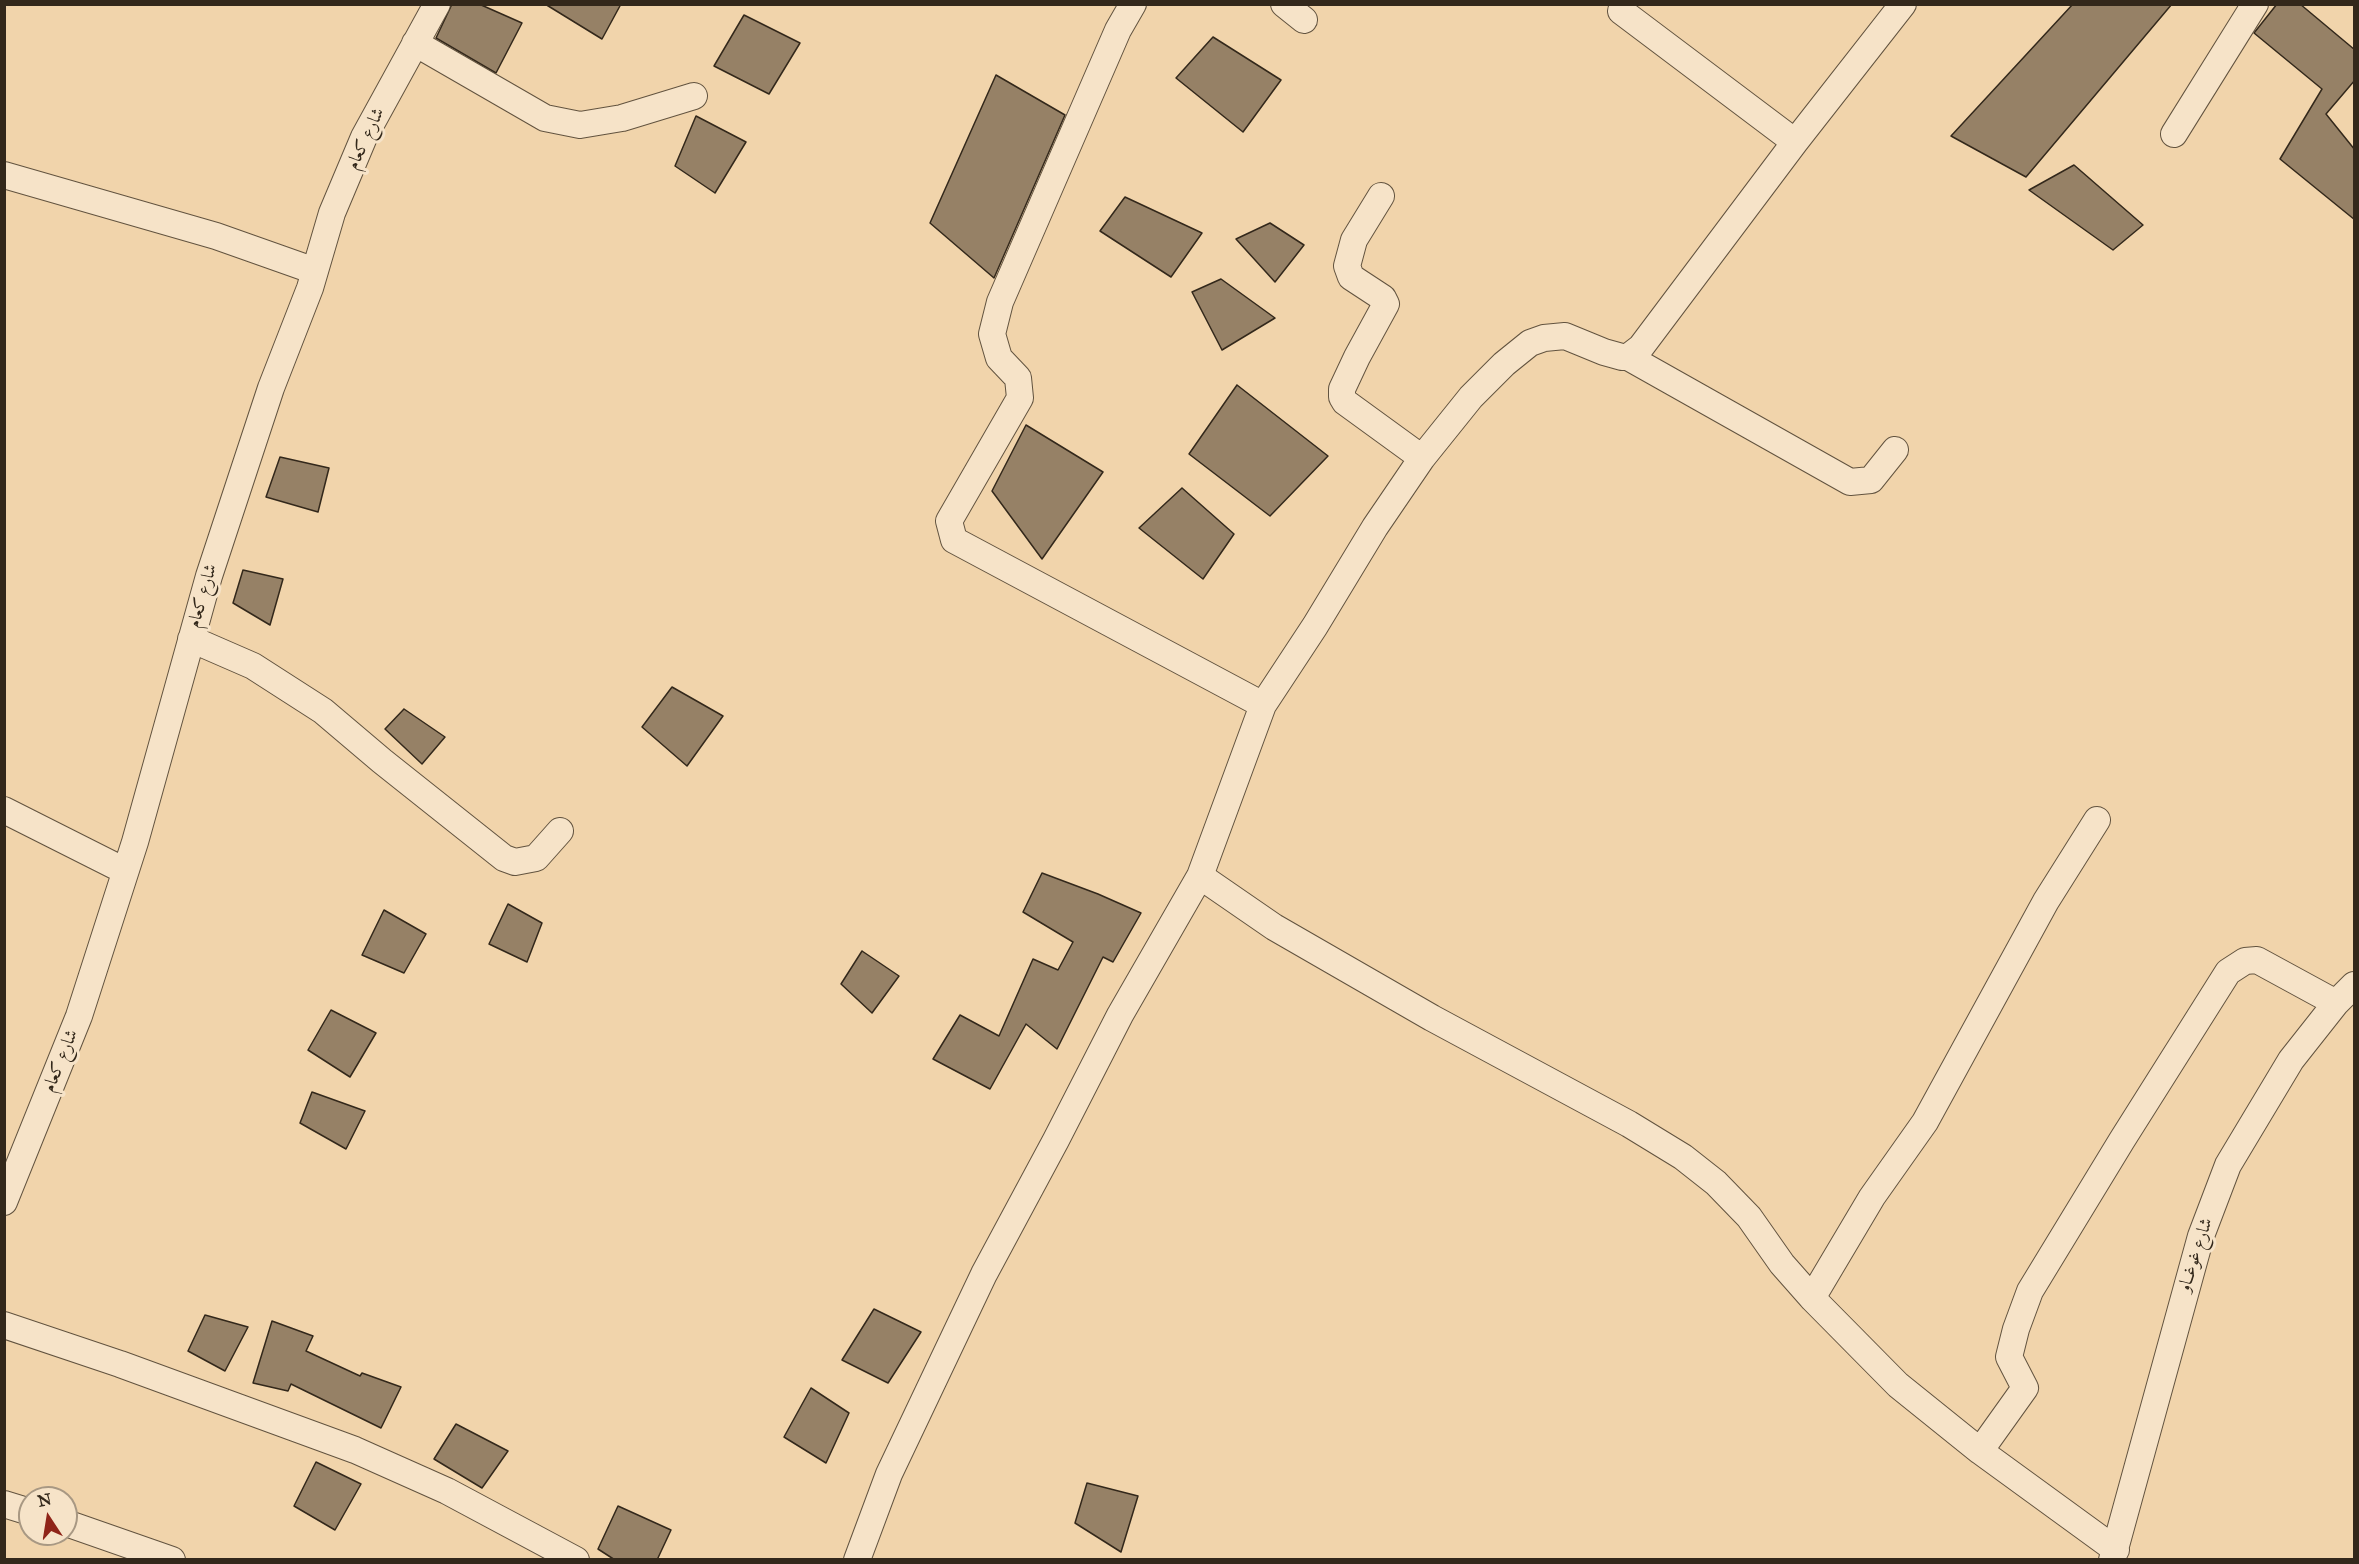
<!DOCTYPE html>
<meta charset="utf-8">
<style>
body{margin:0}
#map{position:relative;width:2359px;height:1564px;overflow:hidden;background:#f1d4ab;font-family:"IM FELL Great Primer",serif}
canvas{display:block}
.frame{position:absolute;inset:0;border:6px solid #33281b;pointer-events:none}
.north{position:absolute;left:18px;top:1486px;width:60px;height:60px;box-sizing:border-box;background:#f6e3c8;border:2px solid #a89883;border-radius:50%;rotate:348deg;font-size:16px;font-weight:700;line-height:24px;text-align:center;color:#33281b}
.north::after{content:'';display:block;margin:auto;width:21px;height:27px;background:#8f2418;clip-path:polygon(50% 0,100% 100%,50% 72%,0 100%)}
</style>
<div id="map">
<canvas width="2359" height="1564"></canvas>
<div class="frame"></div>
<div class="north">N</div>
</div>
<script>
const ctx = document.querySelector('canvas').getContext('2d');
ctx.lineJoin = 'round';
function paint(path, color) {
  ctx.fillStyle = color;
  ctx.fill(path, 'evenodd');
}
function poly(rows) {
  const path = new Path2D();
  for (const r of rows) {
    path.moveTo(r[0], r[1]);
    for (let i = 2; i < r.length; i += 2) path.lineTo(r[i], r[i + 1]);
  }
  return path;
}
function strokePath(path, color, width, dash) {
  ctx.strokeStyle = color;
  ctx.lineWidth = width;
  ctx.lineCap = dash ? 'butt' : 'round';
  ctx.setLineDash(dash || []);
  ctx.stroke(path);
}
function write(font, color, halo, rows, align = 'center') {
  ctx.font = font + ' "IM FELL Great Primer",Amiri,serif';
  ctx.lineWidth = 6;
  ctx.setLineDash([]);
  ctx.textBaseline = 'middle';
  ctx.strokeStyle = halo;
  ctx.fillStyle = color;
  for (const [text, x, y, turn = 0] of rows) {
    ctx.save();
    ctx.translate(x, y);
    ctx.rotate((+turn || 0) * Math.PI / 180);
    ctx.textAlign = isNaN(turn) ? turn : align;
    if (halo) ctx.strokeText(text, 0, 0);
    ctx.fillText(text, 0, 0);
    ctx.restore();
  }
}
const building = poly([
 [452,4,479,4,522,23,496,73,436,38,452,4],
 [545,4,621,4,602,39,545,4],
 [2073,4,2172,4,2026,177,1951,136,2073,4],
 [2277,4,2300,4,2355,50,2355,80,2326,114,2355,150,2355,220,2280,159,2322,89,2254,33,2277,4],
 [744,15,800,43,769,94,714,66,744,15],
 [1213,37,1281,80,1243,132,1176,78,1213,37],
 [996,75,1065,115,994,278,930,223,996,75],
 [696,116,746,142,715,193,675,166,696,116],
 [2074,165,2143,225,2113,250,2029,190,2074,165],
 [1125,197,1202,233,1171,277,1100,231,1125,197],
 [1270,223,1304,245,1275,282,1236,239,1270,223],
 [1221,279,1275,318,1222,350,1192,292,1221,279],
 [1237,385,1328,456,1270,516,1189,454,1237,385],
 [1026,425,1103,472,1042,559,992,491,1026,425],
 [280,457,329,468,318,512,266,497,280,457],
 [1182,488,1234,534,1203,579,1139,528,1182,488],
 [243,570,283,579,270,625,233,603,243,570],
 [672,687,723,716,687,766,642,727,672,687],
 [404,709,445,737,422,764,385,729,404,709],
 [1042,873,1098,894,1141,913,1113,962,1103,957,1057,1049,1026,1024,990,1089,933,1059,960,1015,999,1036,1033,959,1058,970,1073,942,1023,912,1042,873],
 [508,904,542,923,527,962,489,944,508,904],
 [384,910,426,934,404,973,362,955,384,910],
 [862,951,899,976,872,1013,841,984,862,951],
 [331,1010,376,1033,350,1077,308,1050,331,1010],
 [312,1092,365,1111,346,1149,300,1123,312,1092],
 [874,1309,921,1332,888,1383,842,1360,874,1309],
 [205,1315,248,1327,225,1371,188,1351,205,1315],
 [272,1321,313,1336,306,1351,360,1376,362,1373,401,1387,381,1428,291,1384,288,1391,253,1383,272,1321],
 [811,1388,849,1413,826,1463,784,1437,811,1388],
 [456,1424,508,1451,482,1488,434,1459,456,1424],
 [316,1462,361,1484,335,1530,294,1506,316,1462],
 [1087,1483,1138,1496,1121,1552,1075,1523,1087,1483],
 [618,1506,671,1530,657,1560,615,1560,598,1549,618,1506]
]);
const minor = poly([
 [1133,4,1118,30,1000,302,992,334,999,358,1018,378,1020,398,949,521,954,540,1263,705],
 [1284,4,1304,20],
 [1621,11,1795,142],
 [415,43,545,118,580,125,622,118,694,96],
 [2174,134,2255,4],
 [4,175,216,236,315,271],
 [1381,196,1354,240,1347,266,1351,277,1383,298,1386,304,1357,357,1342,389,1342,397,1345,402,1422,458],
 [1628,357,1641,347,1795,142,1903,4],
 [191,639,253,666,323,711,382,761,504,858,515,862,536,858,560,831],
 [4,810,125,871],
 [1200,876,1274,927,1432,1018,1629,1124,1683,1157,1716,1183,1749,1217,1782,1264,1812,1298,1898,1385,1980,1451,2116,1550],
 [4,1202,79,1016,135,842,209,576,271,388,310,288,332,213,364,137,437,4],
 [1812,1298,1872,1197,1925,1122,2046,901,2097,820],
 [4,1325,120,1364,355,1450,447,1491,576,1560],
 [1980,1451,2025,1388,2009,1357,2016,1329,2030,1291,2122,1140,2228,972,2245,961,2257,960,2336,1003],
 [4,1504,30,1512],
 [66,1523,172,1560],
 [857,1560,889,1474,984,1274,1056,1140,1120,1015,1200,876,1263,705,1315,626,1375,527,1422,458,1471,397,1504,364,1530,343,1544,338,1565,336,1604,352,1622,357,1628,357,1850,482,1871,480,1895,450],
 [2112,1560,2201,1236,2228,1165,2291,1060,2336,1003,2354,985]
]);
const streetNames = [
 ["شارع كعام",366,139,-65],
 ["شارع كعام",203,596,-74],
 ["شارع كعام",61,1061,-68],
 ["شارع غوغــاو",2196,1255,-72]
];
paint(building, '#968166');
strokePath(building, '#33281b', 1.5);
strokePath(minor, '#62533f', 28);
strokePath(minor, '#f6e3c8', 26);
write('18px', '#33281b', '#f6e3c8', streetNames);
</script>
